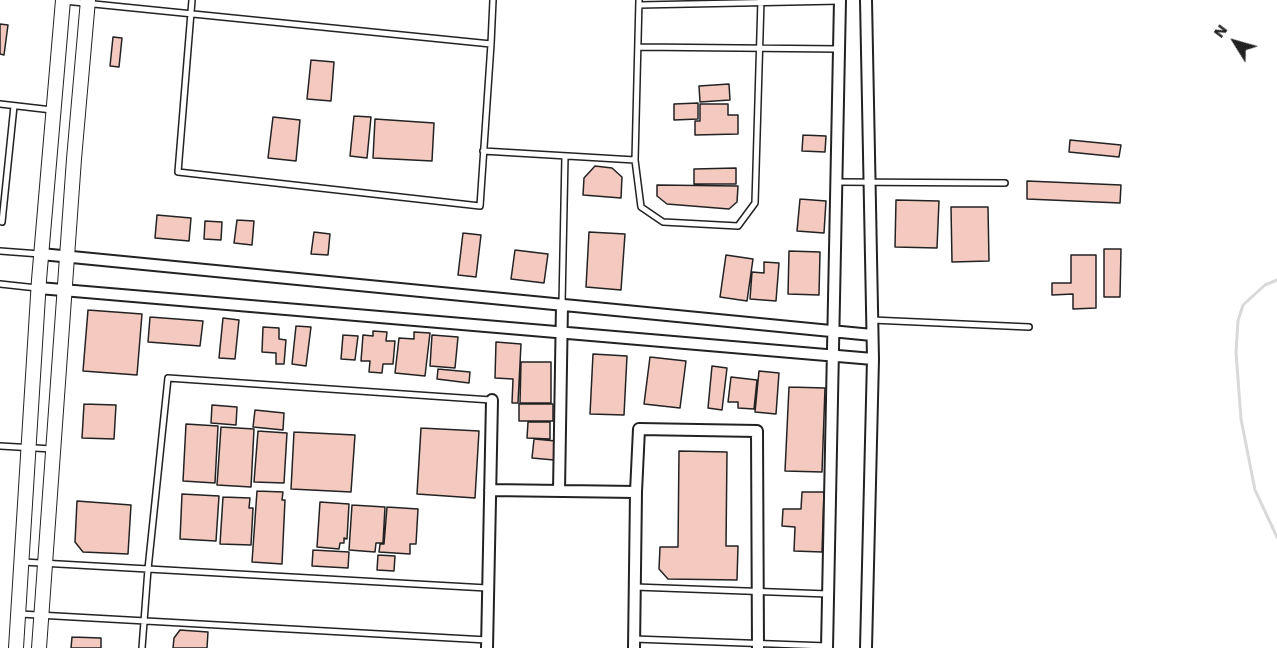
<!DOCTYPE html>
<style>
body{margin:0}
#map{position:relative;width:1277px;height:648px;overflow:hidden;background:#fff;font-family:"Work Sans",sans-serif}
canvas{display:block}
.north{position:absolute;left:1205px;top:12px;width:60px;height:60px;-webkit-text-stroke:4px #fff;paint-order:stroke;rotate:307deg;font-size:16px;font-weight:700;line-height:24px;text-align:center;color:#222}
.north::after{content:'';display:block;margin:auto;width:21px;height:27px;background:#222;clip-path:polygon(50% 0,100% 100%,50% 72%,0 100%)}
</style>
<div id="map">
<canvas width="1277" height="648"></canvas>
<div class="north">N</div>
</div>
<script>
const ctx = document.querySelector('canvas').getContext('2d');
ctx.lineJoin = 'round';
function poly(rows) {
  const path = new Path2D();
  for (const r of rows) {
    path.moveTo(r[0], r[1]);
    for (let i = 2; i < r.length; i += 2) path.lineTo(r[i], r[i + 1]);
  }
  return path;
}
function strokePath(path, color, width, dash) {
  ctx.strokeStyle = color;
  ctx.lineWidth = width;
  ctx.lineCap = dash ? 'butt' : 'round';
  ctx.setLineDash(dash || []);
  ctx.stroke(path);
}
function paint(path, color) {
  ctx.fillStyle = color;
  ctx.fill(path, 'evenodd');
}
const stream = poly([
 [1277,280,1265,285,1243,305,1238,321,1236,352,1241,419,1255,490,1277,537]
]);
const building = poly([
 [0,24,8,25,4,55,0,54,0,24],
 [113,37,122,38,119,67,110,66,113,37],
 [311,60,334,62,331,101,307,99,311,60],
 [729,84,730,100,700,102,699,86,729,84],
 [698,103,698,119,674,120,674,104,698,103],
 [700,104,728,104,728,115,738,115,738,134,695,135,695,121,700,121,700,104],
 [354,116,371,117,367,158,350,156,354,116],
 [273,117,300,120,296,161,268,158,273,117],
 [375,119,434,123,432,161,373,158,375,119],
 [803,135,826,136,825,152,802,151,803,135],
 [1070,140,1121,145,1119,157,1069,152,1070,140],
 [595,166,612,168,622,177,621,198,583,195,584,178,595,166],
 [736,168,736,184,694,184,694,169,736,168],
 [1027,181,1121,185,1120,203,1027,199,1027,181],
 [657,185,738,186,737,202,729,209,667,204,657,196,657,185],
 [800,199,826,201,824,233,797,231,800,199],
 [896,200,939,201,937,248,895,247,896,200],
 [951,207,988,207,989,261,952,262,951,207],
 [157,215,191,218,189,241,155,238,157,215],
 [237,220,254,221,252,245,234,243,237,220],
 [205,221,222,222,221,240,204,239,205,221],
 [314,232,330,234,328,255,311,254,314,232],
 [589,232,625,234,621,290,586,287,589,232],
 [463,233,481,235,476,277,458,275,463,233],
 [1104,249,1121,249,1120,297,1104,297,1104,249],
 [515,250,548,254,544,283,511,279,515,250],
 [789,251,820,252,819,295,788,294,789,251],
 [726,255,753,259,747,301,720,297,726,255],
 [1071,255,1096,255,1096,308,1073,309,1073,294,1052,295,1052,283,1071,283,1071,255],
 [764,262,779,263,776,301,750,299,752,272,764,273,764,262],
 [88,310,142,314,137,375,83,371,88,310],
 [150,317,203,321,200,346,148,342,150,317],
 [223,318,239,320,235,359,219,358,223,318],
 [296,326,311,327,306,366,292,364,296,326],
 [263,327,279,328,279,339,286,340,284,364,276,364,276,353,262,352,263,327],
 [373,331,387,332,386,341,395,341,393,364,383,364,382,373,369,372,370,361,361,361,363,335,373,336,373,331],
 [414,332,430,333,425,376,395,373,399,338,414,339,414,332],
 [343,335,358,336,355,360,341,359,343,335],
 [432,335,458,337,455,368,430,366,432,335],
 [496,342,521,344,518,403,512,403,513,379,495,378,496,342],
 [593,354,627,356,624,415,590,414,593,354],
 [650,357,686,361,680,408,644,404,650,357],
 [521,362,551,362,551,403,520,403,521,362],
 [712,366,727,368,722,410,708,408,712,366],
 [438,369,470,372,469,383,437,379,438,369],
 [759,371,779,373,776,414,755,412,759,371],
 [731,377,757,380,754,409,738,408,738,402,728,402,731,377],
 [789,387,825,388,822,472,785,471,789,387],
 [84,404,116,405,114,439,82,438,84,404],
 [519,404,553,404,553,421,519,421,519,404],
 [212,405,237,407,236,425,211,423,212,405],
 [255,410,284,413,283,430,253,427,255,410],
 [528,422,550,422,550,439,527,438,528,422],
 [186,424,218,426,215,483,183,481,186,424],
 [221,427,254,429,251,487,217,485,221,427],
 [421,428,479,431,475,498,417,494,421,428],
 [258,431,287,433,284,483,254,482,258,431],
 [294,432,355,435,351,492,291,489,294,432],
 [534,439,556,441,554,460,532,458,534,439],
 [679,451,727,452,726,546,738,546,737,580,668,579,659,569,660,547,678,547,679,451],
 [257,491,283,492,282,500,285,500,282,564,252,562,257,491],
 [802,492,824,492,822,552,794,551,795,527,782,526,783,509,801,509,802,492],
 [182,494,219,496,216,541,180,539,182,494],
 [223,497,250,498,249,508,253,508,251,545,220,544,223,497],
 [77,501,131,505,128,554,83,552,75,542,77,501],
 [320,502,349,504,347,539,344,538,344,543,340,543,339,549,317,547,320,502],
 [352,505,385,507,383,543,376,543,375,552,349,550,352,505],
 [387,507,418,509,416,544,410,544,410,554,379,552,380,544,384,544,387,507],
 [313,550,349,552,348,568,312,566,313,550],
 [378,555,395,556,394,571,377,570,378,555],
 [180,630,208,632,207,648,173,648,174,638,180,630],
 [72,637,101,638,101,648,71,648,72,637]
]);
const lane = poly([
 [192,0,178,172,480,206,491,44],
 [64,1,491,44,493,0],
 [639,5,840,1],
 [638,47,839,49],
 [0,104,52,110],
 [483,151,635,160,639,0],
 [635,160,641,207,663,222,738,226,755,203,761,0],
 [836,182,1005,183],
 [2,222,14,106],
 [0,251,40,254],
 [0,284,37,288],
 [562,304,565,156],
 [872,320,1029,327],
 [0,446,52,449],
 [23,562,487,588],
 [635,587,828,594],
 [20,614,487,640],
 [634,639,827,646],
 [142,648,148,569,168,378,491,400]
]);
const street = poly([
 [41,254,872,335],
 [39,288,873,359],
 [490,490,636,492],
 [559,491,562,304],
 [487,648,492,400],
 [634,648,636,492,639,429,757,431,758,648],
 [827,648,840,0],
 [866,648,873,359,866,0]
]);
const secondary = poly([
 [16,648,39,280,63,0],
 [39,648,74,159,88,0]
]);
strokePath(stream, '#d9d9d9', 3);
paint(building, '#f3c9c0');
strokePath(building, '#222', 1.5);
strokePath(lane, '#222', 8);
strokePath(street, '#222', 14);
strokePath(secondary, '#222', 16);
strokePath(lane, '#fff', 5);
strokePath(street, '#fff', 10);
strokePath(secondary, '#fff', 14);
</script>
